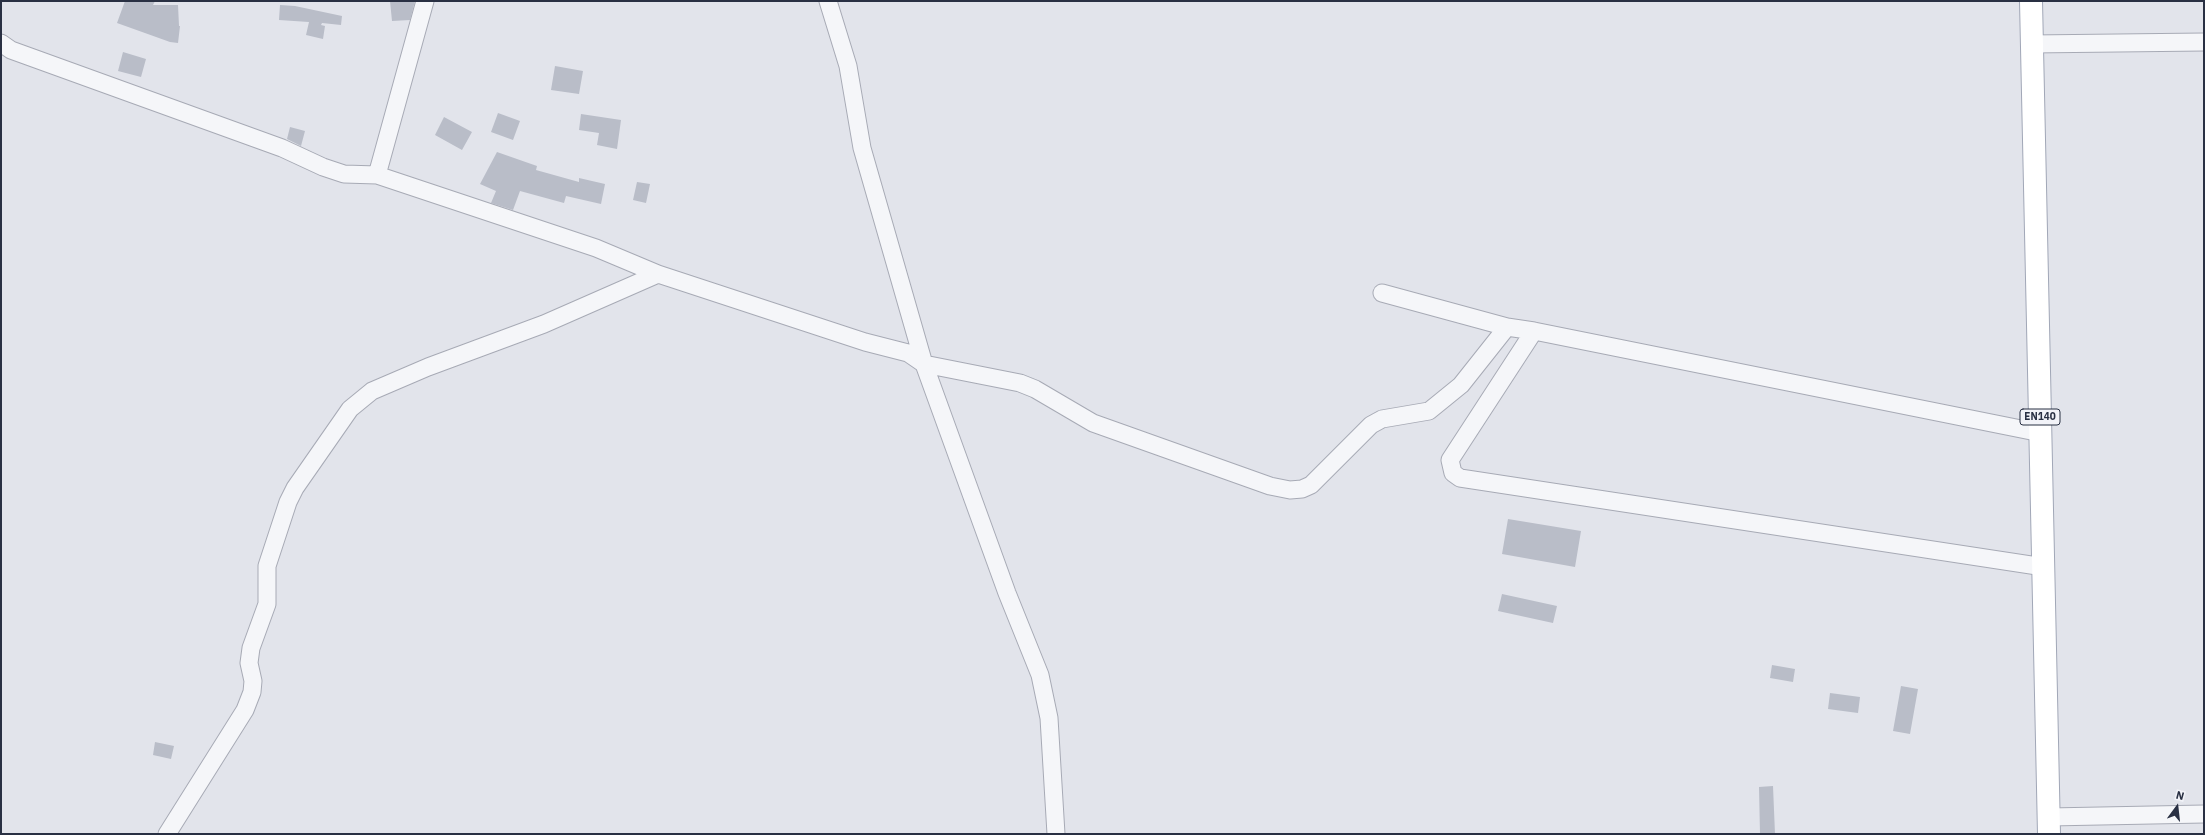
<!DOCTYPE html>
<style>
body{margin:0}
#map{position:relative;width:2205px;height:835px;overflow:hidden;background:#e2e4eb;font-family:"IBM Plex Sans",sans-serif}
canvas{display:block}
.frame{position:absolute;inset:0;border:2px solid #293043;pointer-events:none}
.north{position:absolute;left:2157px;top:787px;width:40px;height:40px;-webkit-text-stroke:3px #f2f3f8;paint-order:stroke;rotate:15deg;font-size:11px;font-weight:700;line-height:16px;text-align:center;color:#293043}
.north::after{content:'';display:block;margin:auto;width:14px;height:18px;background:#293043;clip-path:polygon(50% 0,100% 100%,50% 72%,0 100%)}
</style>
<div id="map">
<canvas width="2205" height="835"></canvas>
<div class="frame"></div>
<div class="north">N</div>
</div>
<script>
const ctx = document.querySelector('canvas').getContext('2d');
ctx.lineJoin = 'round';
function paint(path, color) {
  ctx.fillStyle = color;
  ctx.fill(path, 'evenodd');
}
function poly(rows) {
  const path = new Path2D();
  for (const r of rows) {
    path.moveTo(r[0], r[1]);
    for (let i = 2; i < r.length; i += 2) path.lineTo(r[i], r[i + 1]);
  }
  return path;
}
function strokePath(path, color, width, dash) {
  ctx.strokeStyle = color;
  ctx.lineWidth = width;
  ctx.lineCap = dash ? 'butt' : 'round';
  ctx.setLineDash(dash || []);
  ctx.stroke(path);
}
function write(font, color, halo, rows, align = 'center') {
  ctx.font = font + ' "IBM Plex Sans",sans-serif';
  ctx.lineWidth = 3.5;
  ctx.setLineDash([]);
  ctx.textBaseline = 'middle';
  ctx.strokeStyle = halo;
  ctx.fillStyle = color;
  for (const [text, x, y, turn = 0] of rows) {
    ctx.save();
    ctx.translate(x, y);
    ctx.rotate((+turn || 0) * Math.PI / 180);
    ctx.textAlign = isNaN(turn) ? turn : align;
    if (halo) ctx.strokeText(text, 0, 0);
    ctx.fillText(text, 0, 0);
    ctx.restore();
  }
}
const building = poly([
 [125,1,155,1,153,5,178,5,179,26,180,26,178,43,170,42,117,23],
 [390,1,415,1,410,20,392,21],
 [280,5,295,6,342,16,341,25,322,23,321,25,325,26,323,39,306,35,309,22,279,20],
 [123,52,146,59,141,77,118,71],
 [555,66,583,71,579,94,551,90],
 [498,113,520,121,513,140,491,132],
 [581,114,621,120,617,149,597,145,599,133,579,130],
 [444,117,472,132,462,150,435,135],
 [290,127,305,131,301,146,287,139],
 [497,152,537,166,536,170,579,182,579,178,605,184,601,204,566,196,564,203,520,191,513,210,491,203,496,191,480,184],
 [637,182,650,184,646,203,633,200],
 [1508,519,1581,531,1575,567,1502,554],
 [1502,594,1557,606,1553,623,1498,611],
 [1772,665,1795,669,1793,682,1770,678],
 [1901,686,1918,689,1910,734,1893,731],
 [1830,693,1860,697,1858,713,1828,709],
 [155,742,174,746,171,759,153,755],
 [1773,786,1775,834,1760,834,1759,787]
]);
const minor = poly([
 [828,1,848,66,862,148,924,364,1007,593,1040,675,1049,718,1056,834],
 [1,43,11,50,282,148,323,167,344,174,377,175,596,248,658,274,865,342,908,353,924,364,1020,383,1035,389,1093,423,1270,486,1290,490,1302,489,1311,485,1371,425,1382,419,1429,411,1461,385,1507,327],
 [2031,44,2204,42],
 [377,175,425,1],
 [1382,293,1507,327,1534,331,2041,433],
 [1534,331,1450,460,1453,473,1460,478,2044,567],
 [2049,817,2204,814],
 [167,834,245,710,252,692,253,681,249,663,251,648,267,604,267,566,288,502,295,488,350,409,372,391,428,367,544,324,658,274]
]);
const major = poly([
 [2031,1,2049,834]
]);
const shields = [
 [2040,417,40]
];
const shieldNames = [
 ["EN140",2040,417]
];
paint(building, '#b9bdc8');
strokePath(minor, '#a7aab5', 19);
strokePath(major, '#a1a7b7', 24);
strokePath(minor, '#f5f6f9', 17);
strokePath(major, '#fff', 22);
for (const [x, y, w] of shields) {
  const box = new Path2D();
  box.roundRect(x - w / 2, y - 8, w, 16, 3);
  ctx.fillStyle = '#f2f3f8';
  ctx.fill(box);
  strokePath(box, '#293043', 1);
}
write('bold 10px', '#293043', null, shieldNames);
</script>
